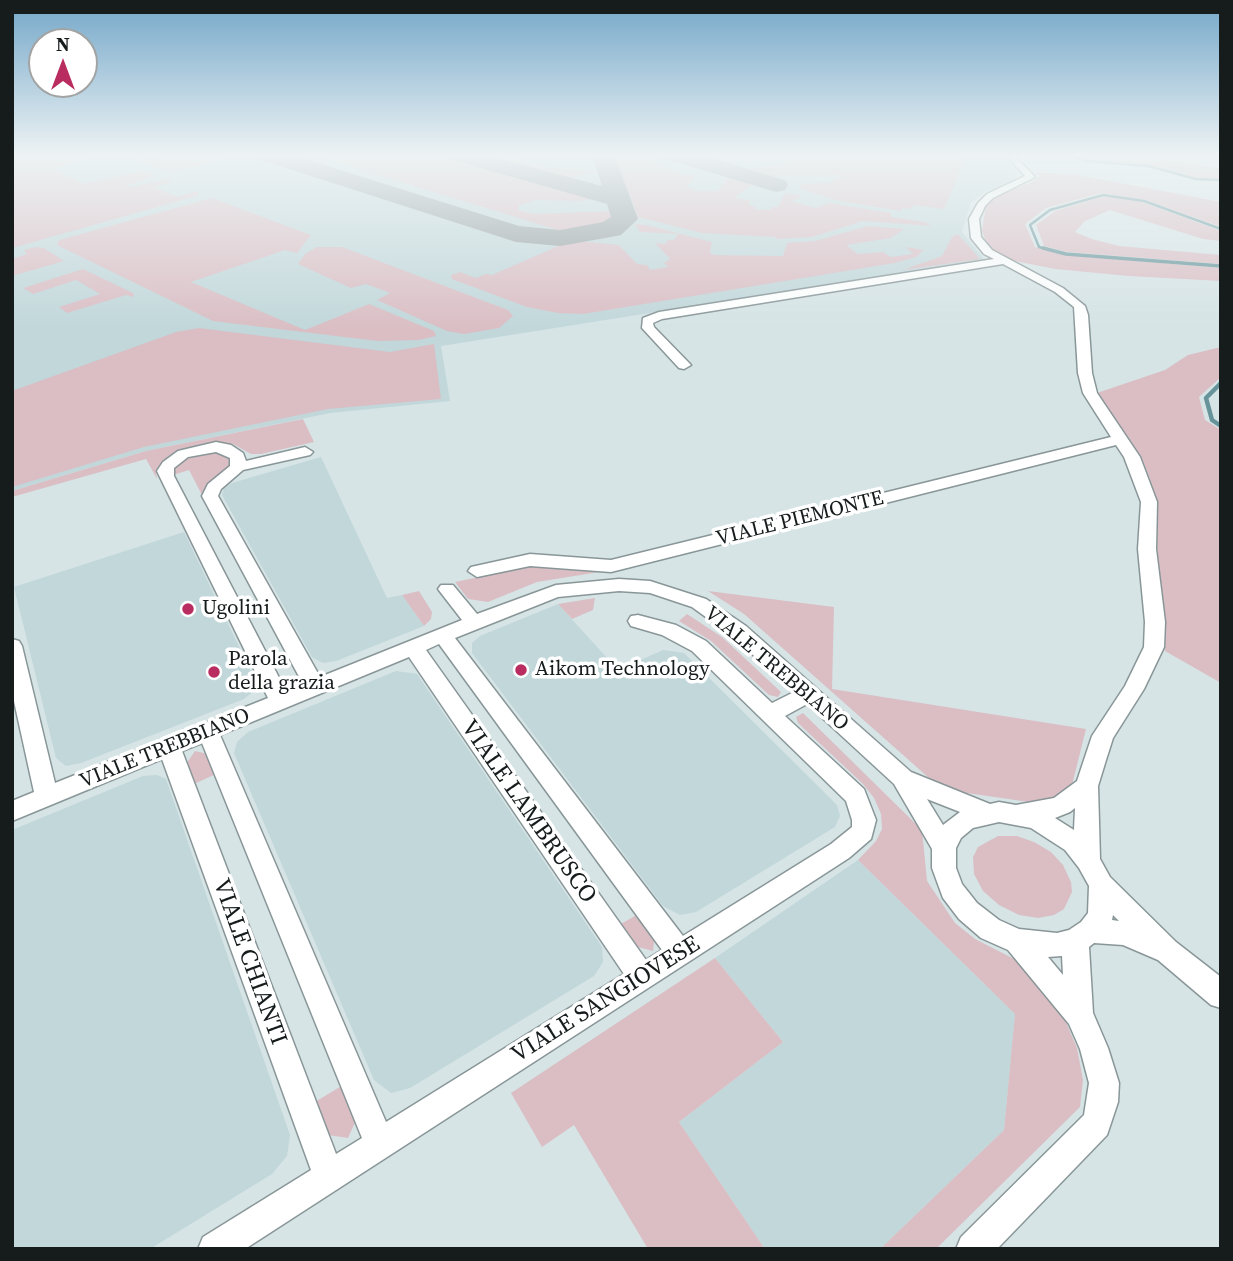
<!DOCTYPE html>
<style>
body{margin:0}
#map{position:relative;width:1233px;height:1261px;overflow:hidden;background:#d6e4e6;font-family:"Source Serif 4",serif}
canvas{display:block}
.frame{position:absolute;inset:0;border:14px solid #161b1c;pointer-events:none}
.north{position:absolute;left:28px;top:28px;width:70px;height:70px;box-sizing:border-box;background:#fff;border:2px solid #a2a4a4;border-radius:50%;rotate:0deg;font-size:19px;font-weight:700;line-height:28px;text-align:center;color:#161b1c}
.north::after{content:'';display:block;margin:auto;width:24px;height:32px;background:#b92c5f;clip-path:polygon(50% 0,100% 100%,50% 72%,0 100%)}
</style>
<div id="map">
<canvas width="1233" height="1261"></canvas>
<div class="frame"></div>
<div class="north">N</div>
</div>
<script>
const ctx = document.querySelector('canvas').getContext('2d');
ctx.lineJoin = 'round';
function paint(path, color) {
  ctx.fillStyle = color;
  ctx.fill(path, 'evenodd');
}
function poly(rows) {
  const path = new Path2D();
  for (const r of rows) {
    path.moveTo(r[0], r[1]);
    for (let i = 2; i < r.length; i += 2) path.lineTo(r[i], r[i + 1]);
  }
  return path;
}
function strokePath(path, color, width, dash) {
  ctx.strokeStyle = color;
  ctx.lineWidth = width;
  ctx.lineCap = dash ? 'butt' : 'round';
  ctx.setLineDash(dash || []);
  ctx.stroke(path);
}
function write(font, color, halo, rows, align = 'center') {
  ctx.font = font + ' "Source Serif 4",serif';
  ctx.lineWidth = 7;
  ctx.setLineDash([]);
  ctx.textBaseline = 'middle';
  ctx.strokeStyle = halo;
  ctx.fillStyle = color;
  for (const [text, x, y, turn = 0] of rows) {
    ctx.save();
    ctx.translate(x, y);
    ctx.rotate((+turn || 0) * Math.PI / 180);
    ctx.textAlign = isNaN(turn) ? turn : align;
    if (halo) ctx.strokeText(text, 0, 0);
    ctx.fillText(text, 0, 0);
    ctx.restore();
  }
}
const built = poly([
 [12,154,1003,154,1018,173,1012,182,985,192,971,202,962,232,985,260,441,346,450,401,330,413,146,451,12,491],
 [321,457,387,598,402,595,424,626,336,661,323,663,312,657,222,495,224,488,232,483],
 [184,532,256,682,254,691,244,699,81,763,66,766,56,758,14,587],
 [558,604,618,670,663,650,684,653,837,805,840,816,835,827,696,912,680,915,663,906,472,653,472,643,480,636],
 [396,671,417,674,602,947,603,962,594,976,410,1088,391,1093,374,1080,234,753,237,742,248,732],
 [157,775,166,779,290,1135,287,1156,272,1174,150,1249,12,1249,12,830,143,776],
 [858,860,1015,1014,1004,1130,880,1249,765,1249,679,1122,783,1042,715,958]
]);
const green = poly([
 [12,154,98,154,103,156,52,168,84,184,142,171,157,176,127,185,133,187,166,179,173,181,153,187,178,197,197,191,199,195,12,248],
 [120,154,149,154,144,157,150,160,184,154,215,154,228,158,173,172],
 [310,154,442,154,594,196,584,201,536,200,519,205,518,210,534,214,615,211,617,219,606,226,571,234],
 [477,154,592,154,579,159,536,155,517,160,528,165,600,172,565,178],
 [614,154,666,154,688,160,682,162,664,157,649,161,684,175,696,175,686,187,694,189,693,191,718,191,729,176,736,175,757,181,734,198,750,200,749,205,755,206,755,209,770,210,771,207,778,207,785,193,803,196,791,201,816,208,829,203,891,213,891,217,925,222,931,226,863,221,812,237,777,239,775,237,702,233,638,217],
 [692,154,967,154,944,209,915,205,910,209,903,208,900,211,836,200,798,188,803,184,834,182,833,179,842,178,840,175,765,176,751,172,752,168,791,164,786,160,719,162],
 [1073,154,1124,154,1221,168,1221,179,1196,178,1149,165,1088,160],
 [1036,172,1078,175,1221,202,1221,227,1146,200,1101,193,1046,208,1025,224,1035,247,1066,255,1221,268,1221,281,1129,276,1055,269,1005,259,987,245,982,231,986,205,995,197,1034,181,1039,177],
 [1105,196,1142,202,1221,231,1221,241,1203,239,1110,210,1085,221,1075,232,1092,239,1119,246,1221,255,1221,264,1067,252,1044,246,1036,225,1055,211],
 [212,198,311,235,297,253,285,250,191,282,305,330,369,304,434,331,436,336,419,340,377,341,213,321,57,245,59,240],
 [635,224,646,225,712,242,710,253,714,255,783,256,787,243,815,241,868,226,904,229,891,238,846,245,858,254,883,252,891,257,913,254,906,247,924,250,916,257,895,263,583,314,558,313,527,307,452,279,451,275,460,272,476,278,486,274,492,275,565,243,578,241,619,245,637,264,647,265,650,270,668,267,664,263,670,259,655,243,665,244,668,240,674,240,678,234,640,232],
 [958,234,980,259,903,270,942,256,952,237],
 [36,247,44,248,64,261,12,276,12,259,27,254,24,250],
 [317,247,342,247,508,310,513,316,499,328,464,334,447,331,377,300,390,293,366,284,351,288,298,264,305,254],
 [83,269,133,293,134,297,126,295,67,313,59,307,100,294,76,280,33,294,23,288],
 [199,328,390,352,434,344,441,399,328,409,144,447,12,487,12,391,176,332],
 [1221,347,1221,377,1199,397,1205,420,1221,430,1221,683,1165,651,1158,578,1156,502,1150,479,1142,459,1097,393,1165,370,1188,355],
 [303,419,314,442,261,454,251,454,233,444,206,443,191,447,167,458,156,472,157,479,146,459,12,497,12,491,146,451],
 [213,451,231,458,231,467,207,487,202,495,189,470,173,475,175,465,187,457],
 [533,566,612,570,537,582,488,602,468,599,455,582],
 [419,591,432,612,431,619,424,626,402,595],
 [708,591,834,607,832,689,1086,729,1072,785,1063,795,1049,801,1029,802,953,791,929,778,744,614],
 [595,598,593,610,572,619,558,604],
 [687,614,722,637,781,692,778,697,769,695,711,641,679,621],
 [803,713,922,830,927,881,955,923,975,939,1026,965,1060,1008,1077,1048,1083,1080,1080,1107,936,1249,880,1249,1004,1130,1015,1014,858,860,876,841,882,829,881,814,874,798,863,784,798,723,796,717],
 [195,751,208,754,216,774,194,784,186,764],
 [998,836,1017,836,1034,842,1051,852,1063,865,1071,882,1072,892,1064,909,1054,915,1038,918,1019,915,999,905,983,891,974,874,973,857,978,847],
 [640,913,655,933,653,951,634,946,619,925],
 [715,958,783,1042,679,1122,765,1249,648,1249,574,1125,542,1147,511,1093],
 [343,1085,357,1118,348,1138,328,1135,315,1102]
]);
const streamFar2 = poly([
 [1068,154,1086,161,1148,166,1196,179,1221,180],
 [1050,250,1039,247,1030,225,1050,210,1103,195,1144,201,1221,229]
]);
const streamFar1 = poly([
 [1043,248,1066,254,1221,266]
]);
const stream = poly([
 [1221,383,1206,398,1212,420,1221,426]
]);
const taxiway = poly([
 [255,154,289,154,519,226,560,230,603,222,611,217,607,204,449,159,446,154,482,154,602,186,592,154,614,154,638,219,621,235,611,237,560,246,516,242,258,159,255,154],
 [663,154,698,154,785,180,788,185,785,190,776,192,666,159,663,154]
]);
const minor = poly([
 [1005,154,1013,154,1035,177,993,198,985,206,979,219,981,237,992,250,1063,288,1085,306,1088,315,1092,373,1097,393,1140,457,1157,502,1156,549,1165,622,1164,647,1144,689,1113,738,1106,760,1098,786,1100,859,1110,877,1176,942,1221,977,1221,1008,1211,1005,1158,960,1123,945,1094,943,1089,947,1093,1013,1108,1048,1119,1083,1118,1102,1107,1135,997,1249,956,1249,961,1237,1084,1115,1089,1083,1080,1049,1069,1024,1008,950,981,938,959,919,943,898,932,868,932,849,894,784,807,704,785,716,864,789,876,820,871,839,849,858,245,1249,198,1249,203,1237,311,1170,162,759,12,821,12,801,34,792,12,692,12,639,19,641,22,646,55,783,268,698,157,471,163,462,178,451,216,442,231,445,243,453,246,461,305,447,313,452,310,455,243,470,221,489,218,496,320,677,462,620,438,589,441,585,453,585,477,614,556,585,619,579,650,581,706,599,746,626,911,772,990,804,999,802,1016,805,1054,798,1077,781,1092,736,1125,686,1144,647,1145,622,1138,549,1141,502,1124,457,1116,445,611,572,530,566,477,577,468,571,471,567,530,554,611,560,1111,437,1083,393,1078,373,1074,307,1055,292,1003,264,662,319,653,323,654,327,691,365,684,369,679,368,642,328,643,318,659,312,994,259,984,254,971,238,969,219,978,203,987,194,1025,176,1005,154],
 [216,452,230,458,230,466,208,484,202,496,303,684,286,691,174,476,174,468,188,457,216,452],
 [619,591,650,593,692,607,732,636,794,692,772,703,706,641,676,625,638,615,631,616,628,621,631,626,662,635,692,651,846,801,852,820,852,827,831,844,683,936,455,638,558,597,619,591],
 [439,644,662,950,646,960,426,650,439,644],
 [409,657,624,974,386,1122,220,735,409,657],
 [202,743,362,1138,336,1154,182,751,202,743],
 [927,799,960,812,943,825,927,799],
 [1075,808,1074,830,1055,818,1070,812,1075,808],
 [999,822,1031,828,1065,850,1079,868,1089,886,1088,913,1081,922,1069,930,1057,933,1019,929,999,920,977,903,962,884,956,868,956,848,961,838,973,828,999,822],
 [1113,915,1119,921,1112,920,1113,915],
 [1062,956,1063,975,1048,957,1062,956]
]);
const markers = [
 [188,609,7,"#b92c5f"],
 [521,670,7,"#b92c5f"],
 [214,672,7,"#b92c5f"]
];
const streetNames = [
 ["VIALE PIEMONTE",800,519,-14],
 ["VIALE TREBBIANO",776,669,40],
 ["VIALE TREBBIANO",165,749,-22]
];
const poiNames = [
 ["Ugolini",202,609],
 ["Parola",228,660],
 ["della grazia",228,684],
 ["Aikom Technology",535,670]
];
const nearStreetnames = [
 ["VIALE LAMBRUSCO",528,812,55],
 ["VIALE CHIANTI",249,962,70],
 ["VIALE SANGIOVESE",606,1000,-32]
];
paint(built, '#c1d7da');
paint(green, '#dabec4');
strokePath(streamFar2, '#66949a', 2.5);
strokePath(streamFar1, '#66949a', 3.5);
strokePath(stream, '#66949a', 4.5);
paint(taxiway, '#949ea0');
strokePath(minor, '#899698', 3);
paint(minor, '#fff');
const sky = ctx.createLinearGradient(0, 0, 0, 330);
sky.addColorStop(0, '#74a7c9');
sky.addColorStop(0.47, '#edf3f4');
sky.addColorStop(1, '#edf3f400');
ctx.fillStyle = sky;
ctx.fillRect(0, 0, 1233, 330);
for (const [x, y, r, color] of markers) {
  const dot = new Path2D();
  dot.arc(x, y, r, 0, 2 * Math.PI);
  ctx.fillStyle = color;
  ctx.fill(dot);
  strokePath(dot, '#fff', 2.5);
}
write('21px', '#161b1c', '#fff', streetNames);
write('21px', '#161b1c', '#fff', poiNames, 'left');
write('24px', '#161b1c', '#fff', nearStreetnames);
</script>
